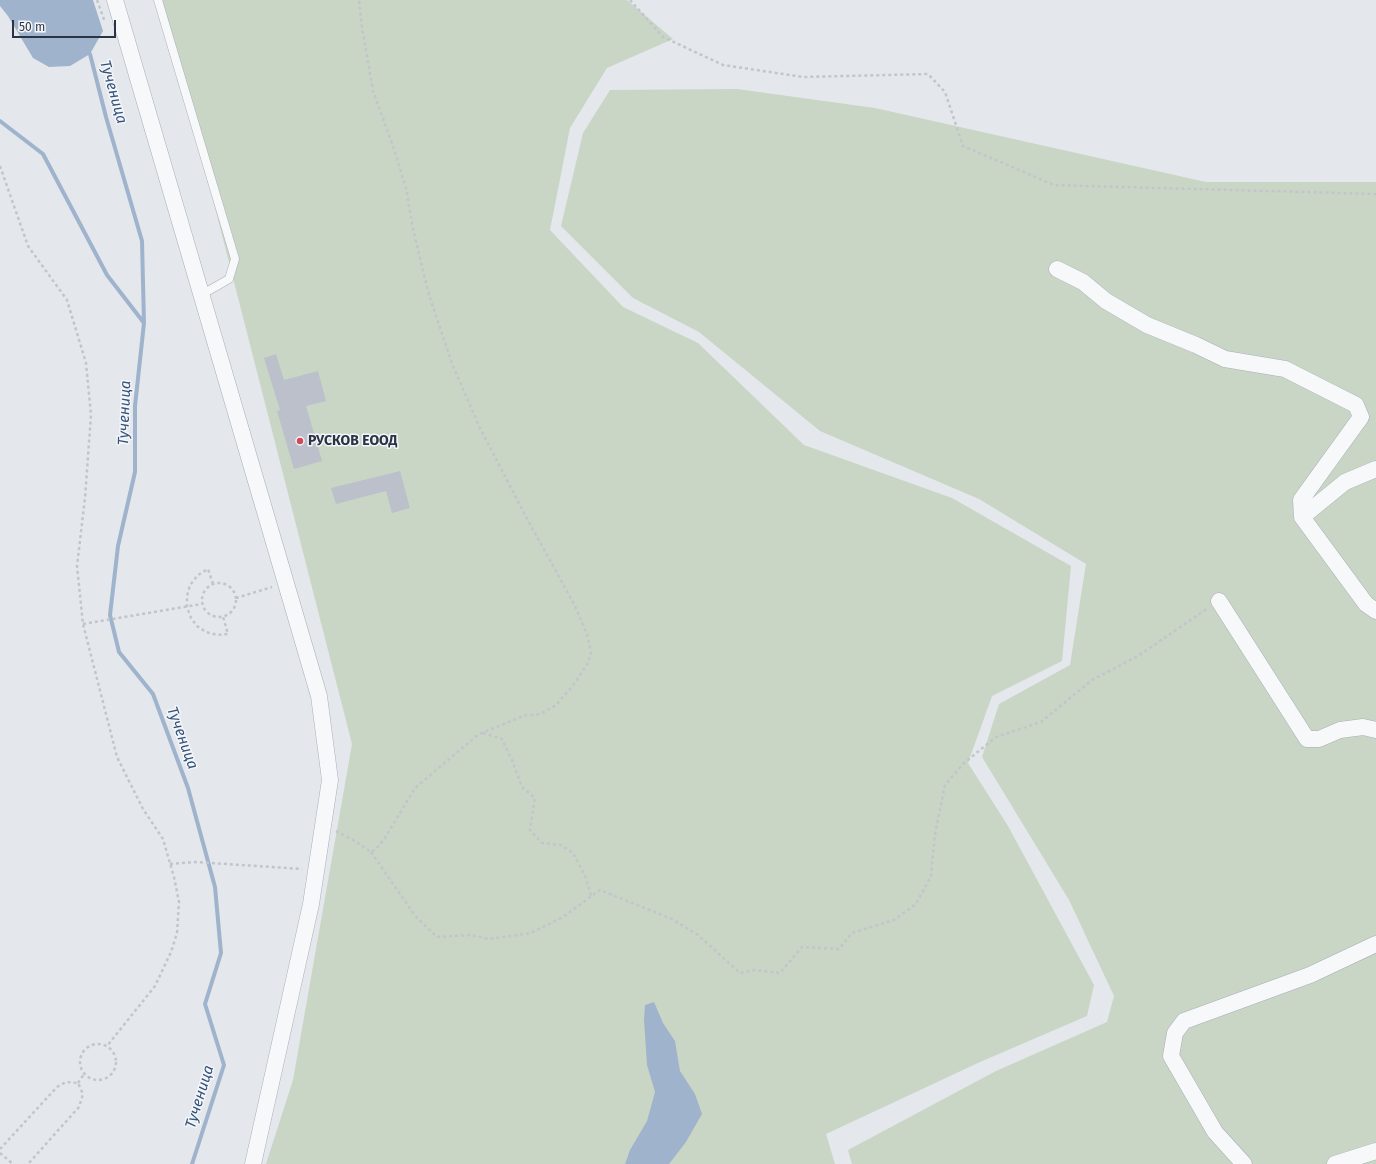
<!DOCTYPE html>
<meta charset="utf-8">
<style>
body{margin:0}
#map{position:relative;width:1376px;height:1164px;overflow:hidden;background:#e4e7ec;font-family:"Fira Sans",sans-serif}
canvas{display:block}
.scale{position:absolute;left:12px;top:20px;width:104px;height:18px;box-sizing:border-box;border:2px solid #2b3445;border-top:0;padding-left:5px;font-size:12px;line-height:14px;white-space:nowrap;color:#2b3445;-webkit-text-stroke:3px #f4f6f9;paint-order:stroke}
</style>
<div id="map">
<canvas width="1376" height="1164"></canvas>
<div class="scale">50 m</div>
</div>
<script>
const ctx = document.querySelector('canvas').getContext('2d');
ctx.lineJoin = 'round';
function paint(path, color) {
  ctx.fillStyle = color;
  ctx.fill(path, 'evenodd');
}
function poly(rows) {
  const path = new Path2D();
  for (const r of rows) {
    if (r.length === 3) {
      path.moveTo(r[0] + r[2], r[1]);
      path.arc(r[0], r[1], r[2], 0, 2 * Math.PI);
      continue;
    }
    path.moveTo(r[0], r[1]);
    for (let i = 2; i < r.length; i += 2) path.lineTo(r[i], r[i + 1]);
  }
  return path;
}
function strokePath(path, color, width, dash) {
  ctx.strokeStyle = color;
  ctx.lineWidth = width;
  ctx.lineCap = dash ? 'butt' : 'round';
  ctx.setLineDash(dash || []);
  ctx.stroke(path);
}
function write(font, color, halo, rows, align = 'center') {
  ctx.font = font + ' "Fira Sans",sans-serif';
  ctx.lineWidth = 3;
  ctx.setLineDash([]);
  ctx.textBaseline = 'middle';
  ctx.strokeStyle = halo;
  ctx.fillStyle = color;
  for (const [text, x, y, turn = 0] of rows) {
    ctx.save();
    ctx.translate(x, y);
    ctx.rotate((+turn || 0) * Math.PI / 180);
    ctx.textAlign = isNaN(turn) ? turn : align;
    if (halo) ctx.strokeText(text, 0, 0);
    ctx.fillText(text, 0, 0);
    ctx.restore();
  }
}
const green = poly([
 [162,0,627,0,673,39,607,68,570,128,550,230,623,307,698,343,804,445,952,498,1071,566,1062,661,992,696,968,763,1008,826,1094,985,1087,1016,980,1062,826,1134,835,1164,266,1164,293,1080,352,744],
 [737,89,875,108,1206,182,1376,182,1376,1164,852,1164,848,1150,996,1071,1107,1022,1114,996,1069,900,982,757,999,704,1070,665,1086,564,979,499,820,431,699,332,633,298,561,226,583,133,610,90]
]);
const water = poly([
 [0,0,93,0,103,31,90,54,70,66,49,67,33,58,8,16,0,6],
 [654,1002,663,1023,675,1041,680,1071,695,1094,702,1114,686,1142,669,1164,625,1164,630,1150,647,1121,655,1092,647,1065,644,1020,645,1005]
]);
const stream = poly([
 [90,54,106,117,142,241,144,323,135,406,135,472,118,546,110,615,119,652,153,694,188,788,215,887,221,953,205,1004,224,1065,192,1164],
 [0,121,43,154,107,275,144,323]
]);
const building = poly([
 [276,354,284,380,318,371,326,401,306,406,322,461,294,469,277,411,280,410,264,358],
 [400,471,410,508,392,513,386,491,336,504,331,488]
]);
const path = poly([
 [97,0,105,22],
 [630,0,663,37,723,65,803,77,928,74,945,92,963,146,1054,185,1376,194],
 [0,166,28,246,67,300,86,363,91,415,85,498,77,566,83,624,117,757,143,809,163,839,174,877,179,902,177,933,171,952,155,986,107,1046],
 [219,600,17],
 [213,584,208,569,198,575,190,585,187,596,187,607,191,618,197,626,206,632,217,635,228,634,223,617],
 [236,598,272,587],
 [83,624,202,604],
 [483,733,502,739,512,760,522,787,535,798,530,830,542,843,561,845,573,853,585,875,591,896],
 [336,831,355,841,371,852,376,849,385,838,415,788,423,781,479,734,526,715,536,715,544,712,556,705,571,688,587,665,591,653,587,634,574,604,525,515,479,426,453,366,429,295,413,229,406,188,393,146,373,91,362,28,359,0],
 [371,852,416,917,437,937,471,935,489,939,531,933,563,917,600,890,672,919,698,935,740,973,754,970,780,973,802,947,839,949,852,933,894,920,916,904,931,876,935,834,945,785,963,764,996,737,1041,722,1092,680,1138,656,1208,608],
 [170,864,196,862,302,869],
 [98,1062,18],
 [78,1083,84,1074],
 [0,1149,57,1087,66,1082,78,1083,83,1094,79,1107,28,1164],
 [0,1153,13,1164]
]);
const service = poly([
 [158,0,235,259,229,279,201,295]
]);
const minor = poly([
 [115,0,319,696,330,780,311,904,253,1164],
 [1057,269,1083,282,1106,301,1147,325,1196,345,1225,359,1285,369,1356,405,1361,417,1301,500,1302,517,1366,604,1376,611],
 [1302,517,1345,482,1376,469],
 [1219,601,1307,739,1319,739,1340,730,1363,727,1376,730],
 [1244,1164,1215,1132,1171,1056,1175,1033,1184,1021,1310,975,1376,944],
 [1335,1164,1376,1151]
]);
const markers = [
 [300,441,4,"#d1495b"]
];
const poiNames = [
 ["РУСКОВ ЕООД",308,441]
];
const waterNames = [
 ["Тученица",113,92,74],
 ["Тученица",125,413,-88],
 ["Тученица",182,738,70],
 ["Тученица",200,1097,-73]
];
paint(green, '#c9d6c5');
paint(water, '#9fb4cc');
strokePath(stream, '#9fb4cc', 4);
paint(building, '#bbc0ca');
strokePath(service, '#a9aeb7', 9);
strokePath(minor, '#a9aeb7', 17);
strokePath(path, '#c2c5cb', 2.5, [3, 3]);
strokePath(service, '#f7f8fa', 8);
strokePath(minor, '#f7f8fa', 16);
for (const [x, y, r, color] of markers) {
  const dot = new Path2D();
  dot.arc(x, y, r, 0, 2 * Math.PI);
  ctx.fillStyle = color;
  ctx.fill(dot);
  strokePath(dot, '#f4f6f9', 1.5);
}
write('bold 14px', '#2b3445', '#f4f6f9', poiNames, 'left');
write('italic 15px', '#34527a', '#f4f6f9', waterNames);
</script>
